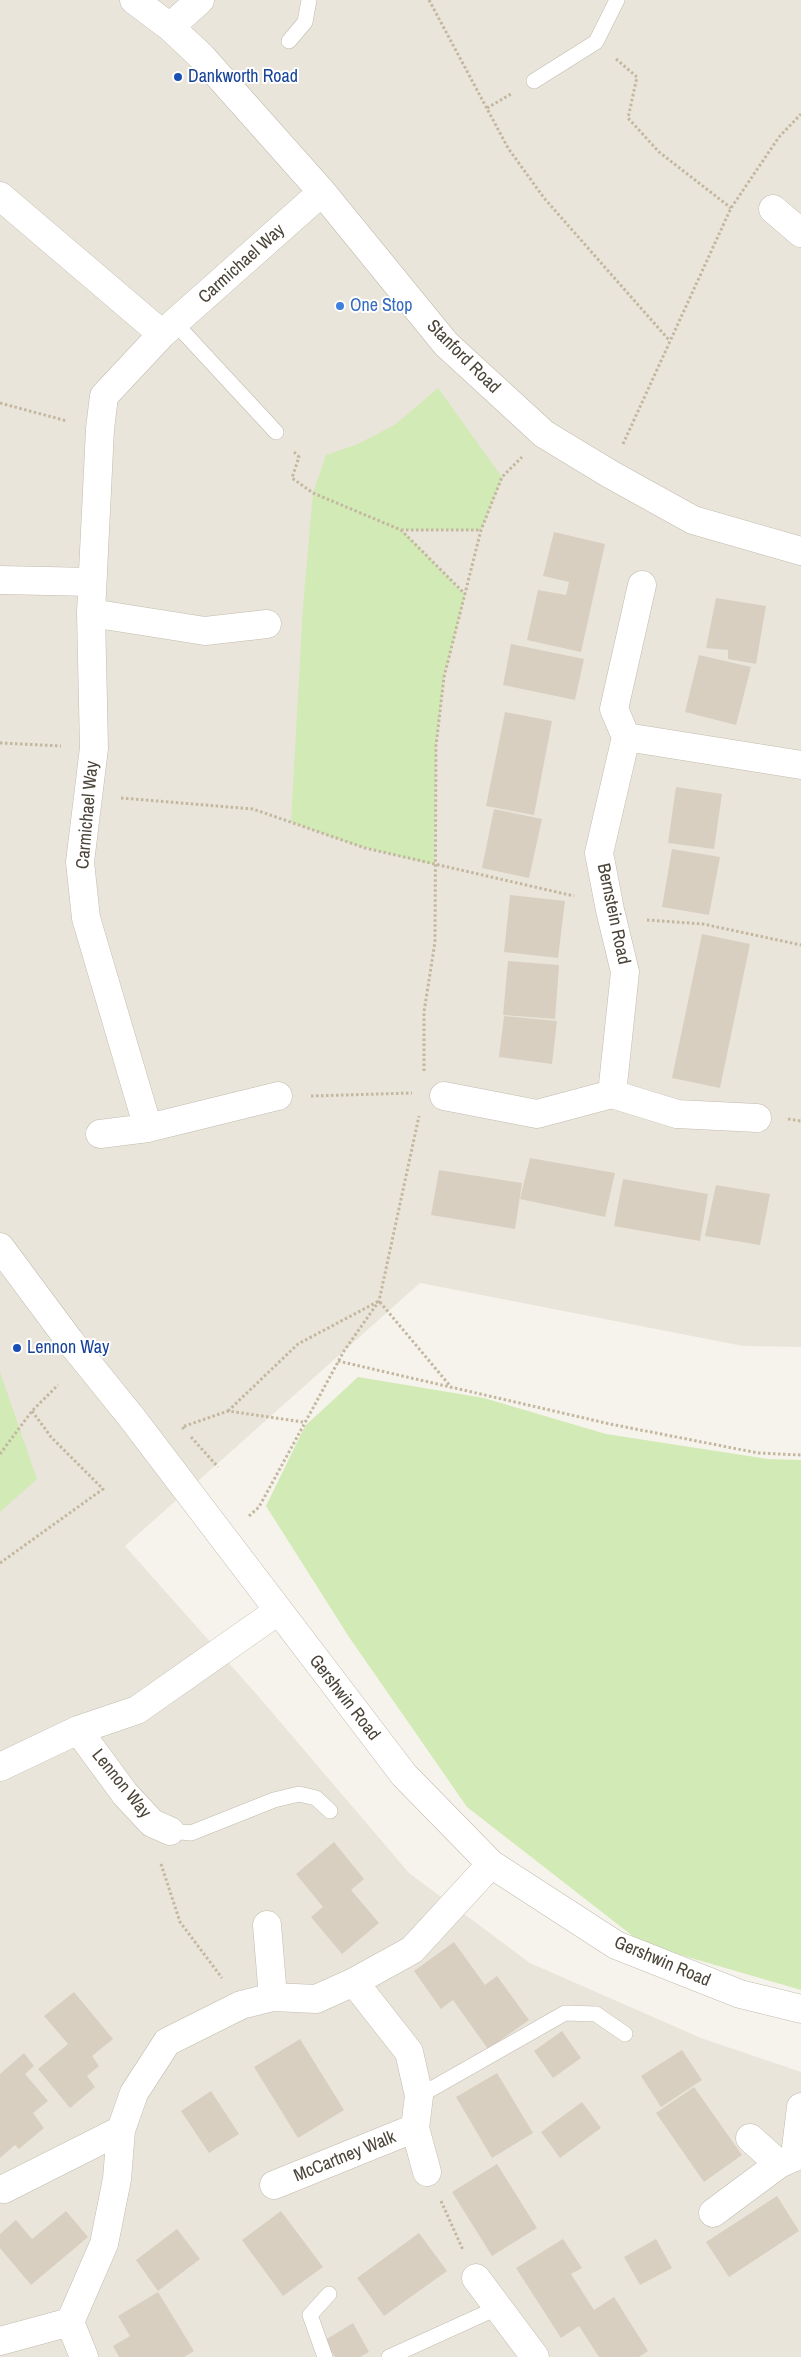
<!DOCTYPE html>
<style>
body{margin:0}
canvas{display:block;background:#f6f3ec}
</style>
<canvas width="801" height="2357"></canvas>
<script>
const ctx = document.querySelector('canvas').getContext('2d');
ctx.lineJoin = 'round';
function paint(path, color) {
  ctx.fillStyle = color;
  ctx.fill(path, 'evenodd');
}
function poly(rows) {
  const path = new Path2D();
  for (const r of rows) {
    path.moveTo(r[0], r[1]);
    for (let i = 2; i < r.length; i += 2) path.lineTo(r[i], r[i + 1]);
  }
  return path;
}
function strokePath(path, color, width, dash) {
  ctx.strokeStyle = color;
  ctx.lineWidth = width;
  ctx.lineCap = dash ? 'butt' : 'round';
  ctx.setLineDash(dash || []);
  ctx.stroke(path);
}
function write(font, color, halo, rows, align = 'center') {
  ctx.font = font + ' "Archivo Narrow",sans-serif';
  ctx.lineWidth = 4;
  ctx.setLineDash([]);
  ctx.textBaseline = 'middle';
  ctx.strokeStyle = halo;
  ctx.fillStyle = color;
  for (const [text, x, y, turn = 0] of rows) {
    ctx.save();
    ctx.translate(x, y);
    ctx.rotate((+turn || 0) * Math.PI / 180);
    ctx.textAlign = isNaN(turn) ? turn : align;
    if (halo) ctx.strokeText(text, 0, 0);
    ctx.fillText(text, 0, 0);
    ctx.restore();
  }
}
const residential = poly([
 [0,0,801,0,801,1347,743,1346,420,1283,125,1546,259,1697,409,1873,530,1963,701,2038,801,2072,801,2357,0,2357]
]);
const green = poly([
 [438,388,502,477,481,530,402,530,465,595,444,677,436,745,434,865,352,844,291,822,303,606,313,493,326,455,358,444,396,424],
 [0,1372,37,1479,0,1512],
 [358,1377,484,1398,606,1434,768,1459,801,1460,801,1990,643,1944,467,1807,349,1637,266,1506,305,1426]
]);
const building = poly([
 [554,532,605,544,581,652,527,640,538,590,566,595,569,582,543,576],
 [716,598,766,606,756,664,728,659,728,650,706,648],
 [511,644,584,659,575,700,503,685],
 [699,655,751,667,736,725,685,712],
 [505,712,552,721,534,815,486,806],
 [676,787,722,794,714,849,668,843],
 [494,809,542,819,529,878,482,868],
 [672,849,720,857,709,915,662,907],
 [510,895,565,901,558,958,504,952],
 [702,934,750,944,720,1088,672,1078],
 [508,961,559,965,555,1019,503,1015],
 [504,1016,557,1021,552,1064,499,1057],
 [530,1158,615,1173,605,1217,520,1199],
 [439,1170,522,1183,515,1229,431,1215],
 [623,1179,708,1194,700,1241,614,1226],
 [716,1185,770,1194,760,1245,705,1236],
 [334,1842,364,1879,351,1890,379,1923,342,1954,311,1917,323,1907,296,1874],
 [454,1942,485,1985,497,1976,529,2020,488,2049,453,2000,441,2009,414,1971],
 [74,1992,113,2039,92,2056,99,2066,87,2076,95,2087,70,2108,38,2069,68,2044,44,2016],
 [562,2031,581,2058,553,2078,534,2051],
 [300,2039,344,2110,298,2138,254,2067],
 [682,2050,702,2080,661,2107,641,2076],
 [24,2053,34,2066,25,2074,48,2101,33,2113,44,2128,19,2149,15,2145,0,2158,0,2074],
 [497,2073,533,2133,492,2158,456,2097],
 [694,2087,742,2155,704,2182,656,2113],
 [211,2091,239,2134,209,2153,181,2111],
 [582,2102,601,2128,560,2158,541,2132],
 [497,2164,537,2228,492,2256,452,2192],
 [777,2196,799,2231,729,2277,706,2242],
 [66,2211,88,2237,31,2285,0,2248,0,2234,16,2220,32,2239],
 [281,2211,323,2267,283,2296,242,2240],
 [177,2229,200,2259,158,2291,136,2260],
 [419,2233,447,2271,384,2316,357,2278],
 [563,2239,582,2268,571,2274,594,2310,614,2297,648,2351,639,2357,599,2357,579,2326,561,2338,516,2268],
 [656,2239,672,2268,640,2285,624,2257],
 [158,2292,194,2351,184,2357,119,2357,113,2346,130,2336,118,2316],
 [353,2323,369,2352,360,2357,335,2357,325,2340]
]);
const path = poly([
 [429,0,508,148,544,198,669,340],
 [616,59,637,77,628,118,659,152,731,208],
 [487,108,511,94],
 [0,403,67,421],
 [623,444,731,208,779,137,801,114],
 [294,452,299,457,292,478,313,493,401,530,465,594],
 [401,530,481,530],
 [0,743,61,746],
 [121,798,253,809,365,848,574,896],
 [647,920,703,924,801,945],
 [424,1071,424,1012,435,942,436,746,444,677,481,530,502,477,522,457],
 [311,1096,412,1093],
 [788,1119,801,1121],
 [17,1348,18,1345],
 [338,1361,610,1424,758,1453,801,1455],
 [228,1411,298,1344,379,1301,451,1387],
 [184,1429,182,1427,228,1411,303,1422],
 [191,1437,218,1467],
 [0,1454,32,1411,58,1385],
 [249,1516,259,1507,344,1351,379,1301,419,1116],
 [0,1563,103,1489,51,1437,32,1411],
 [161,1864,180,1922,222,1978],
 [441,2201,463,2250]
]);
const service = poly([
 [289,41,305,22,309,0],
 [534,81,596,42,617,0],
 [176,324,276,432],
 [170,1831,191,1833,274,1800,299,1794,316,1798,330,1811],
 [419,2096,565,2013,596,2014,625,2034],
 [325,2357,310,2315,329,2294],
 [389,2357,497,2308]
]);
const minor = poly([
 [134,0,170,27,202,57,322,192,446,344,544,434,610,474,693,520,801,551],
 [170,27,200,0],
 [0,196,162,334],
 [773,209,801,233],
 [0,580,92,582],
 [91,613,205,631,267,624],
 [626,737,801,765],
 [612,1094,625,972,610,910,599,853,626,737,614,709,642,585],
 [444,1096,537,1114,612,1094,677,1114,757,1118],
 [148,1128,86,918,80,862,94,748,91,613,100,429,104,396,162,334,322,192],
 [100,1134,148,1128,278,1096],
 [0,1247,69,1340,132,1418,404,1775,491,1864,616,1945,740,1994,801,2009],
 [78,1730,125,1794,152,1823,170,1831],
 [0,1767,78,1730,137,1710,278,1611],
 [267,1925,273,1997],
 [354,1982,409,2052,419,2096,415,2128,427,2172],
 [750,2138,779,2164],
 [795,2156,801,2107],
 [274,2185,415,2128],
 [4,2189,121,2130],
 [713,2213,779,2164,801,2154],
 [476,2278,535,2357],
 [0,2341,70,2322],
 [84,2357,70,2322,104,2244,117,2179,121,2130,134,2093,167,2042,241,2005,273,1997,316,1999,354,1982,412,1950,491,1864]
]);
const markers = [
 [178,77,5,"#1a4fb4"],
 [340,306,5,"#3f7fe0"],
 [17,1348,5,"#1a4fb4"]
];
const transitNames = [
 ["Dankworth Road",188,77],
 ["Lennon Way",27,1348]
];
const streetNames = [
 ["Carmichael Way",242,264,-42],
 ["Stanford Road",463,357,45],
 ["Carmichael Way",88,815,-85],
 ["Bernstein Road",613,914,78],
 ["Gershwin Road",344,1698,52],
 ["Lennon Way",121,1784,51],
 ["Gershwin Road",662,1962,23],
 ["McCartney Walk",345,2157,-22]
];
const shopNames = [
 ["One Stop",350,306]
];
paint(residential, '#eae5da');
paint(green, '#d2eab5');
paint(building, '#d8cfc1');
strokePath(service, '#c2bbae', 16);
strokePath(minor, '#c2bbae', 29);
strokePath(path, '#c4b79f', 3, [2.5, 2.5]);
strokePath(service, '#fff', 15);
strokePath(minor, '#fff', 28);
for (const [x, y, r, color] of markers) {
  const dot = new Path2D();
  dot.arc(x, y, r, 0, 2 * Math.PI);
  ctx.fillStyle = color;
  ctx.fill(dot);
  strokePath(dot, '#fff', 2);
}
write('18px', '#164399', '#fff', transitNames, 'left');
write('18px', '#4b4439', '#fff', streetNames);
write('18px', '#366cbe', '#fff', shopNames, 'left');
</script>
